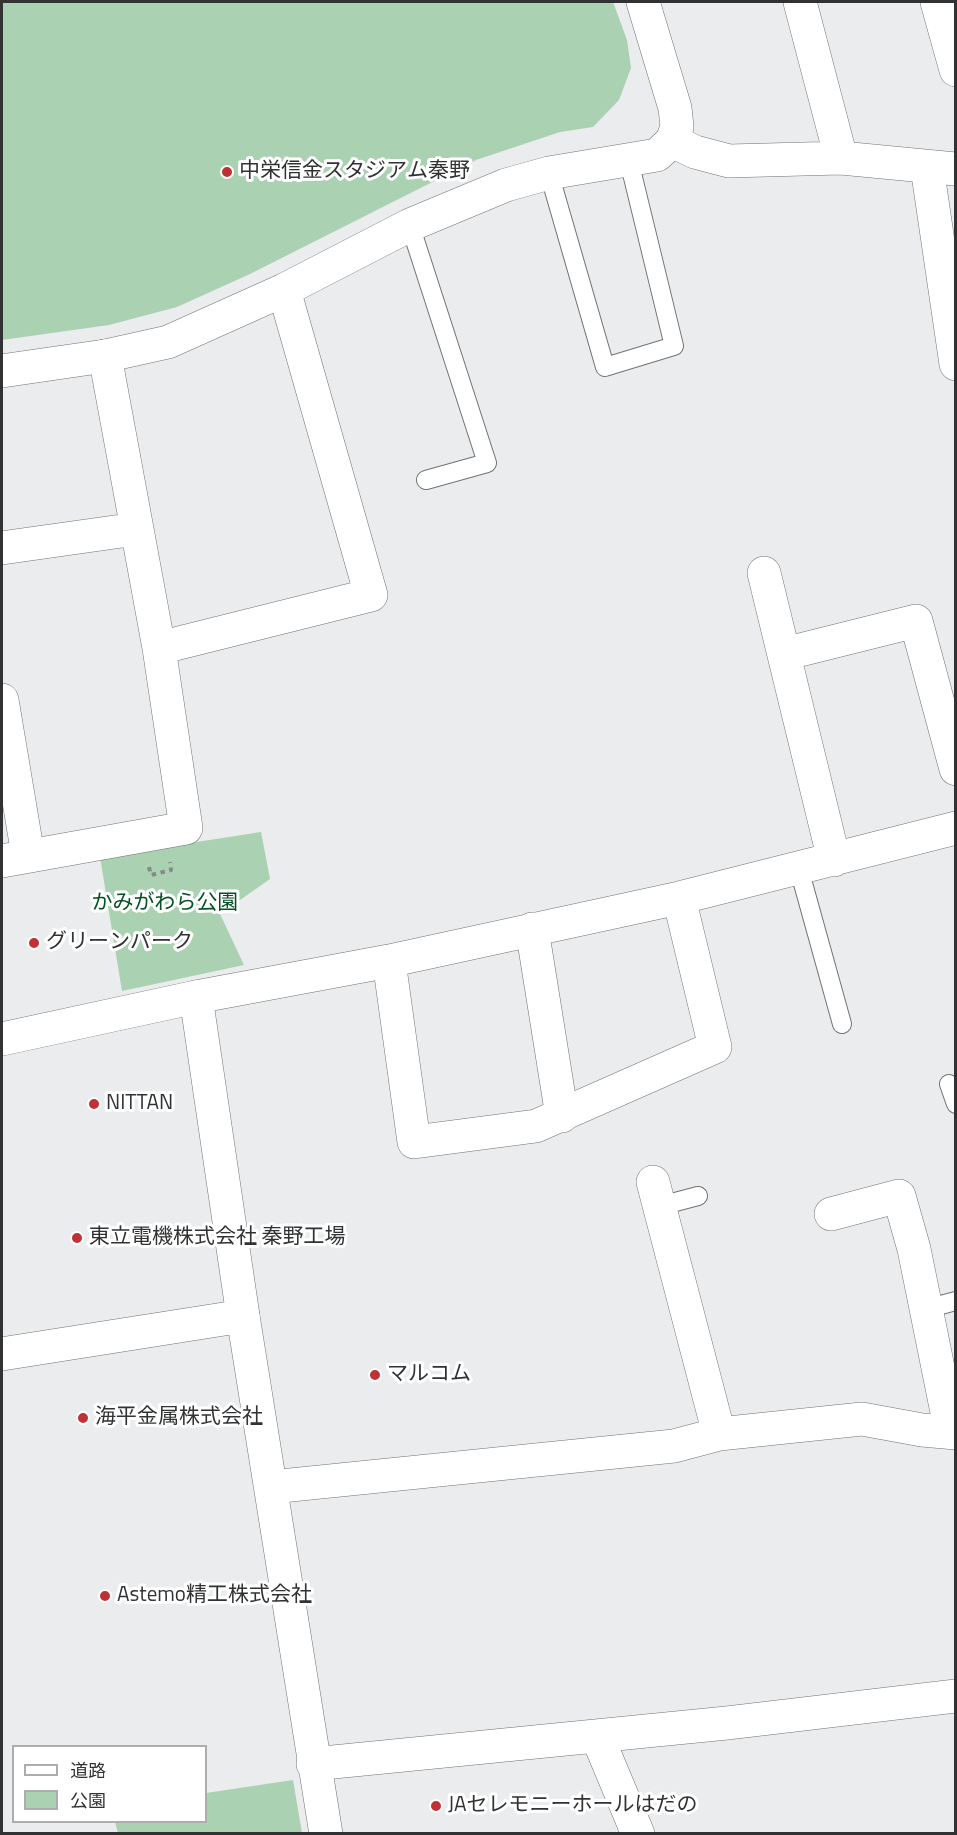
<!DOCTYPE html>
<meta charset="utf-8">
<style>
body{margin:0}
#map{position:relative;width:957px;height:1835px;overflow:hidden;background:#eaecee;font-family:"Titillium Web","Noto Sans JP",sans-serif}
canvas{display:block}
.frame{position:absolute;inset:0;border:3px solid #313233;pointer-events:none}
.legend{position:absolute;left:12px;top:1745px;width:195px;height:78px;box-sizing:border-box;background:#fff;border:2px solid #adadad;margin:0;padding:8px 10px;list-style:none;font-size:18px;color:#313233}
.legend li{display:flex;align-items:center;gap:12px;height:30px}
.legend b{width:30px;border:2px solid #adadad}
</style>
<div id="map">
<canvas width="957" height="1835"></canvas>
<div class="frame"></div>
<ul class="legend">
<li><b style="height:8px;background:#fff"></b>道路</li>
<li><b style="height:16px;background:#aad1b1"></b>公園</li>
</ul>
</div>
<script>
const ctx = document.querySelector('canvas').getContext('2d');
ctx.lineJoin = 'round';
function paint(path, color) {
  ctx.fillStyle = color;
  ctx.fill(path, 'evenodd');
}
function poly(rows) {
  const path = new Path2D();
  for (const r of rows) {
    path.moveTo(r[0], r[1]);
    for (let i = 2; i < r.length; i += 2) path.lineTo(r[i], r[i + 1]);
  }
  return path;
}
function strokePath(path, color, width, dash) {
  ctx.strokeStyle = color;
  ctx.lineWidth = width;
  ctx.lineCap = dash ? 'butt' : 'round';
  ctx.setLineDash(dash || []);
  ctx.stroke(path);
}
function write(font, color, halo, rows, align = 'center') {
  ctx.font = font + ' "Titillium Web","Noto Sans JP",sans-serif';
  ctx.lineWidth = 6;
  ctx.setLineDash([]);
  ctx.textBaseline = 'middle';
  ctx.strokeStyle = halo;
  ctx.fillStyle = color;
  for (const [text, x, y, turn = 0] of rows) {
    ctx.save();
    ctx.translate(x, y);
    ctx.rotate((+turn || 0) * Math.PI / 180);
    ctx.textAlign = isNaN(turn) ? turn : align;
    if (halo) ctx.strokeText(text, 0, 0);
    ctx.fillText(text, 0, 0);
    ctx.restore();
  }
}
const green = poly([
 [2,2,613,2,627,40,631,68,619,100,593,127,560,132,476,160,250,274,177,307,109,325,2,340],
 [261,832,270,879,220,914,244,965,122,991,100,857],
 [293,1780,302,1833,118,1833,115,1822,206,1822,206,1793]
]);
const path = poly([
 [149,867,151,875,171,870,170,862]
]);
const service = poly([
 [549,173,605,367,674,346,629,161],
 [410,225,487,463,426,480],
 [799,869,842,1024],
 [949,1084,956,1104],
 [660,1206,698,1196],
 [926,1309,956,1301]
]);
const minor = poly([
 [800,2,841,158],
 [937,2,956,70],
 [672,141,695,152,729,161,841,158,956,169],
 [927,167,956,364],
 [2,548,136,529],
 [764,573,834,860],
 [159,648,371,595,284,290],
 [784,654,916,621,956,769],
 [2,700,28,855],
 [2,861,186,828,159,648,105,356],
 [532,929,562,1116],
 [389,961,414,1142,536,1126,715,1047,679,898],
 [196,997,389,961,679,898,956,828],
 [653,1182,719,1434],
 [831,1214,899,1196,914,1249,951,1432],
 [2,1354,243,1316],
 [271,1487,674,1446,719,1434,862,1419,922,1430,956,1433],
 [597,1736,638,1834],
 [313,1764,727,1723,956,1696]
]);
const tertiary = poly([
 [2,371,105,356,168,342,284,290,410,225,506,185,549,173,657,155,672,141,677,127,675,108,643,2],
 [2,1039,196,997,243,1316,326,1834]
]);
const markers = [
 [227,172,6,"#c03136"],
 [34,943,6,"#c03136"],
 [94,1104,6,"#c03136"],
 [77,1238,6,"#c03136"],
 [375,1375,6,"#c03136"],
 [83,1418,6,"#c03136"],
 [105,1596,6,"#c03136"],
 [436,1806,6,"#c03136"]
];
const poiNames = [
 ["中栄信金スタジアム秦野",239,172],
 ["グリーンパーク",46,943],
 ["NITTAN",106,1104],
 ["東立電機株式会社 秦野工場",89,1238],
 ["マルコム",387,1375],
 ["海平金属株式会社",95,1418],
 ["Astemo精工株式会社",117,1596],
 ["JAセレモニーホールはだの",448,1806]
];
const parkNames = [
 ["かみがわら公園",165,904]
];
paint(green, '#aad1b1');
strokePath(service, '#707274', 20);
strokePath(minor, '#707274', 34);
strokePath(tertiary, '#707274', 34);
strokePath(path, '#868889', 4, [4.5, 4.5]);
strokePath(service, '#fff', 18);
strokePath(minor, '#fff', 33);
strokePath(tertiary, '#fff', 33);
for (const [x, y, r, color] of markers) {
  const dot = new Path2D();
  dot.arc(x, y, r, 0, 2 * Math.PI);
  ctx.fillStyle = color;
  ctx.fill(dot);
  strokePath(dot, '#fff', 2);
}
write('21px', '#313233', '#fff', poiNames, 'left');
write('21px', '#075024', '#fff', parkNames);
</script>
